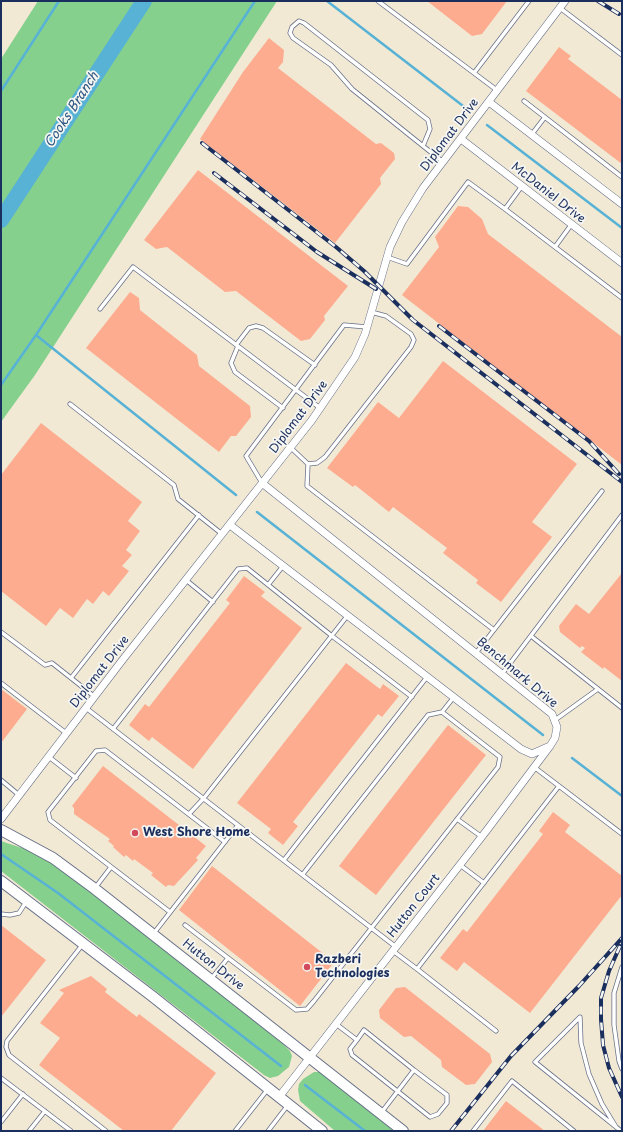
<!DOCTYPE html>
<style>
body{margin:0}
#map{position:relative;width:623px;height:1132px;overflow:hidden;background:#f2e9d5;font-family:"Playpen Sans",sans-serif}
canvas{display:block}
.frame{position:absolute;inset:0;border:2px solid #1b2f5e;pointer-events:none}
</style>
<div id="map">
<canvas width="623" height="1132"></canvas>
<div class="frame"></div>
</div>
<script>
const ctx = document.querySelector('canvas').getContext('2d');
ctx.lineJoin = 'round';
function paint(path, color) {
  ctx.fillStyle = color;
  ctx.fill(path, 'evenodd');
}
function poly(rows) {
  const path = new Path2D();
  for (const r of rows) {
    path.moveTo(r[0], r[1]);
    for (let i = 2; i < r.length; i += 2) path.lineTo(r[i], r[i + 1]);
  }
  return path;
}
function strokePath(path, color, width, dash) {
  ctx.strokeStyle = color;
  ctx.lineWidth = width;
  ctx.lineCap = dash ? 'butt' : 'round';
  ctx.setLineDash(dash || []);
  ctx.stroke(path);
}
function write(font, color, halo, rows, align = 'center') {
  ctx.font = font + ' "Playpen Sans",sans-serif';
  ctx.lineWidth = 3.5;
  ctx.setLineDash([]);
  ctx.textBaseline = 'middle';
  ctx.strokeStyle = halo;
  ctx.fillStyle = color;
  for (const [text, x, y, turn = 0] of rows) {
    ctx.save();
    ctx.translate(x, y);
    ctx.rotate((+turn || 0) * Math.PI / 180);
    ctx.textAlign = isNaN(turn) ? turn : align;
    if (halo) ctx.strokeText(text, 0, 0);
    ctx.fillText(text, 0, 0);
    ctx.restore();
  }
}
const green = poly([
 [38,1,277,1,35,375,1,422,1,59],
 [1,841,31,851,53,864,81,884,282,1043,290,1051,292,1056,289,1067,278,1076,270,1078,264,1075,1,871],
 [314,1072,320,1072,326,1075,398,1131,335,1131,300,1101,298,1090,299,1084,303,1079]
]);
const stream = poly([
 [327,1,467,109],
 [1,91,59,1],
 [487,125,622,228],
 [36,335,236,495],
 [1,385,36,335,255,1],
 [257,512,543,735],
 [572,758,622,796],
 [1,854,58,893,281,1066],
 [305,1085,365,1131]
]);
const river = poly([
 [1,220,144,1]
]);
const building = poly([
 [427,1,507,1,482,34,472,36],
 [269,38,284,50,283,62,278,68,376,144,381,143,394,153,395,159,380,178,381,184,335,243,200,139,243,72],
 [559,47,571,56,568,59,622,100,622,164,526,91],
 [198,170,348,286,324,316,325,320,310,339,301,341,236,291,225,292,167,247,156,249,144,240],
 [458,206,468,207,482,219,488,234,622,337,622,465,402,295,439,247,435,237],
 [130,292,139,298,140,310,197,355,199,366,250,406,251,417,236,436,231,436,219,452,86,348],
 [443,361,577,464,532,522,552,537,501,602,476,583,478,580,443,553,447,548,393,507,389,512,355,485,353,487,327,468,378,402,399,418],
 [41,423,142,502,128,521,140,531,126,550,132,555,122,566,129,571,109,596,103,591,93,604,87,599,73,618,60,608,46,626,1,591,1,475],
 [622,573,622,681,604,667,603,669,581,652,585,648,582,646,580,648,560,632,559,626,576,604,589,614],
 [244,576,265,592,261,596,302,628,193,769,152,737,149,741,129,725,145,704,149,707,230,603,226,600],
 [346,663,380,689,383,684,399,696,382,717,378,714,293,822,298,826,283,845,268,833,271,829,237,803],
 [1,689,27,709,1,743],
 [448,725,486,755,376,895,339,866],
 [103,766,206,846,196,858,198,860,174,886,168,885,166,887,151,875,153,873,134,859,133,861,126,855,124,857,113,847,114,846,108,841,110,839,74,814,74,808,72,806],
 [553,812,570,825,565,832,622,876,622,895,530,1013,464,962,457,971,440,958,463,929,467,932,543,834,539,831],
 [212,866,334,962,300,1006,179,910],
 [1,925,46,960,1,1017],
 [91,976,107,989,105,992,137,1017,139,1014,216,1073,171,1131,124,1131,39,1065,60,1038,40,1023,64,993,59,990],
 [405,987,490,1054,492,1062,475,1084,466,1085,442,1067,441,1060,411,1036,404,1037,380,1018,379,1010,396,988],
 [506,1101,545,1131,483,1131]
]);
const lane = poly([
 [378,1,474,73],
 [560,8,622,55],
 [498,91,474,73,529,1],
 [524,101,622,177],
 [532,134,545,117],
 [423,146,430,129,428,120,304,23,299,21,292,27,290,33,293,38,331,65,352,89,423,146,442,161],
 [505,209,622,298],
 [555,247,571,225],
 [387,257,407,264,468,182,505,209,522,186],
 [100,309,133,267,320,408],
 [236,345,249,328,256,326,263,328,315,365],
 [238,346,231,363,235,372,283,408],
 [70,404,174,485,178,499,222,534],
 [290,447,308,464,307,486,494,630],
 [308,464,317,463,325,457,411,347,414,340,411,334,386,316,371,312],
 [262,483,246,456,344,325,367,327],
 [186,580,213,602],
 [268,585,283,566],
 [1,632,45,665,52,663,71,678,199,515],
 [531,636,622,708],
 [476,653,602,491],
 [502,674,622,515],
 [71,678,95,697],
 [1,683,66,733],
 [86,708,396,947],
 [442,712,454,697],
 [555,720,598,689],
 [113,729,238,569,247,568,332,636,412,697],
 [49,757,76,778],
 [534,767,622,834],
 [1,780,19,795],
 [189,814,204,798,348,615],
 [457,819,482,837],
 [284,860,427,677],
 [460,865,484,883],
 [95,888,111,867],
 [170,912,50,820,48,812,96,751,105,750,225,842],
 [1,914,10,915,19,913,26,902],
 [185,925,296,1010,307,1009,314,1001,498,767,500,757,442,712,428,715,303,874],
 [154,933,238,825],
 [83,944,7,1041,6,1047,9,1055,106,1131],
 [393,951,417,969,559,786],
 [622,967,614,993,614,1025,619,1061,622,1069],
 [417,969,496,1031],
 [211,979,228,958],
 [336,1024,357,1040,364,1030,414,1070,381,1113],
 [357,1040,350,1049,352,1055,430,1117,438,1114,447,1103,447,1095,414,1070],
 [1,1078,71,1131],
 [1,1122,23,1094],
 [616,1127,602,1104,589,1074,581,1043,580,1017,535,1062,621,1131],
 [29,1131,45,1111],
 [235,1131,268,1089],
 [268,1131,288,1105],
 [473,1131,512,1081,574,1131]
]);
const street = poly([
 [489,102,622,204],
 [461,139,622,263],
 [262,483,552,714,557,727,555,738,550,746,487,830,279,1097],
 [230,525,521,749,532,754,550,746],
 [1,819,124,658,312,420,355,357,365,334,390,247,402,222,423,188,565,1]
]);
const secondary = poly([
 [1,830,53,858,95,889,403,1131],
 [1,881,152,996,322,1131]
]);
const rail = poly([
 [598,1,619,14],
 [202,143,336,247,364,271,413,320,622,482],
 [214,173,317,252,376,289],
 [439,326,589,441,619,474],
 [620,946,609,971,601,998,601,1019,603,1045,609,1068,622,1097],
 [451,1131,511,1056,579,986,622,938]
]);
const markers = [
 [135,833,4,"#d1495b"],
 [307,967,4,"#d1495b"]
];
const streetNames = [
 ["Diplomat Drive",450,135,-53],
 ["McDaniel Drive",548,193,38],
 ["Diplomat Drive",299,417,-53],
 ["Diplomat Drive",100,672,-52],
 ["Benchmark Drive",517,673,40],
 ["Hutton Court",414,906,-52],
 ["Hutton Drive",213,965,38]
];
const poiNames = [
 ["West Shore Home",143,833],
 ["Razberi",315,960],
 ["Technologies",315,974]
];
const waterNames = [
 ["Cooks Branch",72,110,-57]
];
paint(green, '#86d08d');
strokePath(stream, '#57b2d5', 2.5);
strokePath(river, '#57b2d5', 16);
paint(building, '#fdac8f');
strokePath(lane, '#667088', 5);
strokePath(street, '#667088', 8);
strokePath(secondary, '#667088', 12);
strokePath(lane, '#fff', 3.5);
strokePath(street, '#fff', 7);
strokePath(secondary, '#fff', 10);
strokePath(rail, '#1b2f5e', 4);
strokePath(rail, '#f6f6f2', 2.5, [8]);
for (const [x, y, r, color] of markers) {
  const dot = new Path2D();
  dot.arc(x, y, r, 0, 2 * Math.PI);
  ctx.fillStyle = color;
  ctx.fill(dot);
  strokePath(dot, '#f6f6f2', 1.5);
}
write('12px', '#1b2f5e', '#f6f6f2', streetNames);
write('bold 12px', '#1b2f5e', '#f6f6f2', poiNames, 'left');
write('italic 13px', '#2d5682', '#f6f6f2', waterNames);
</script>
